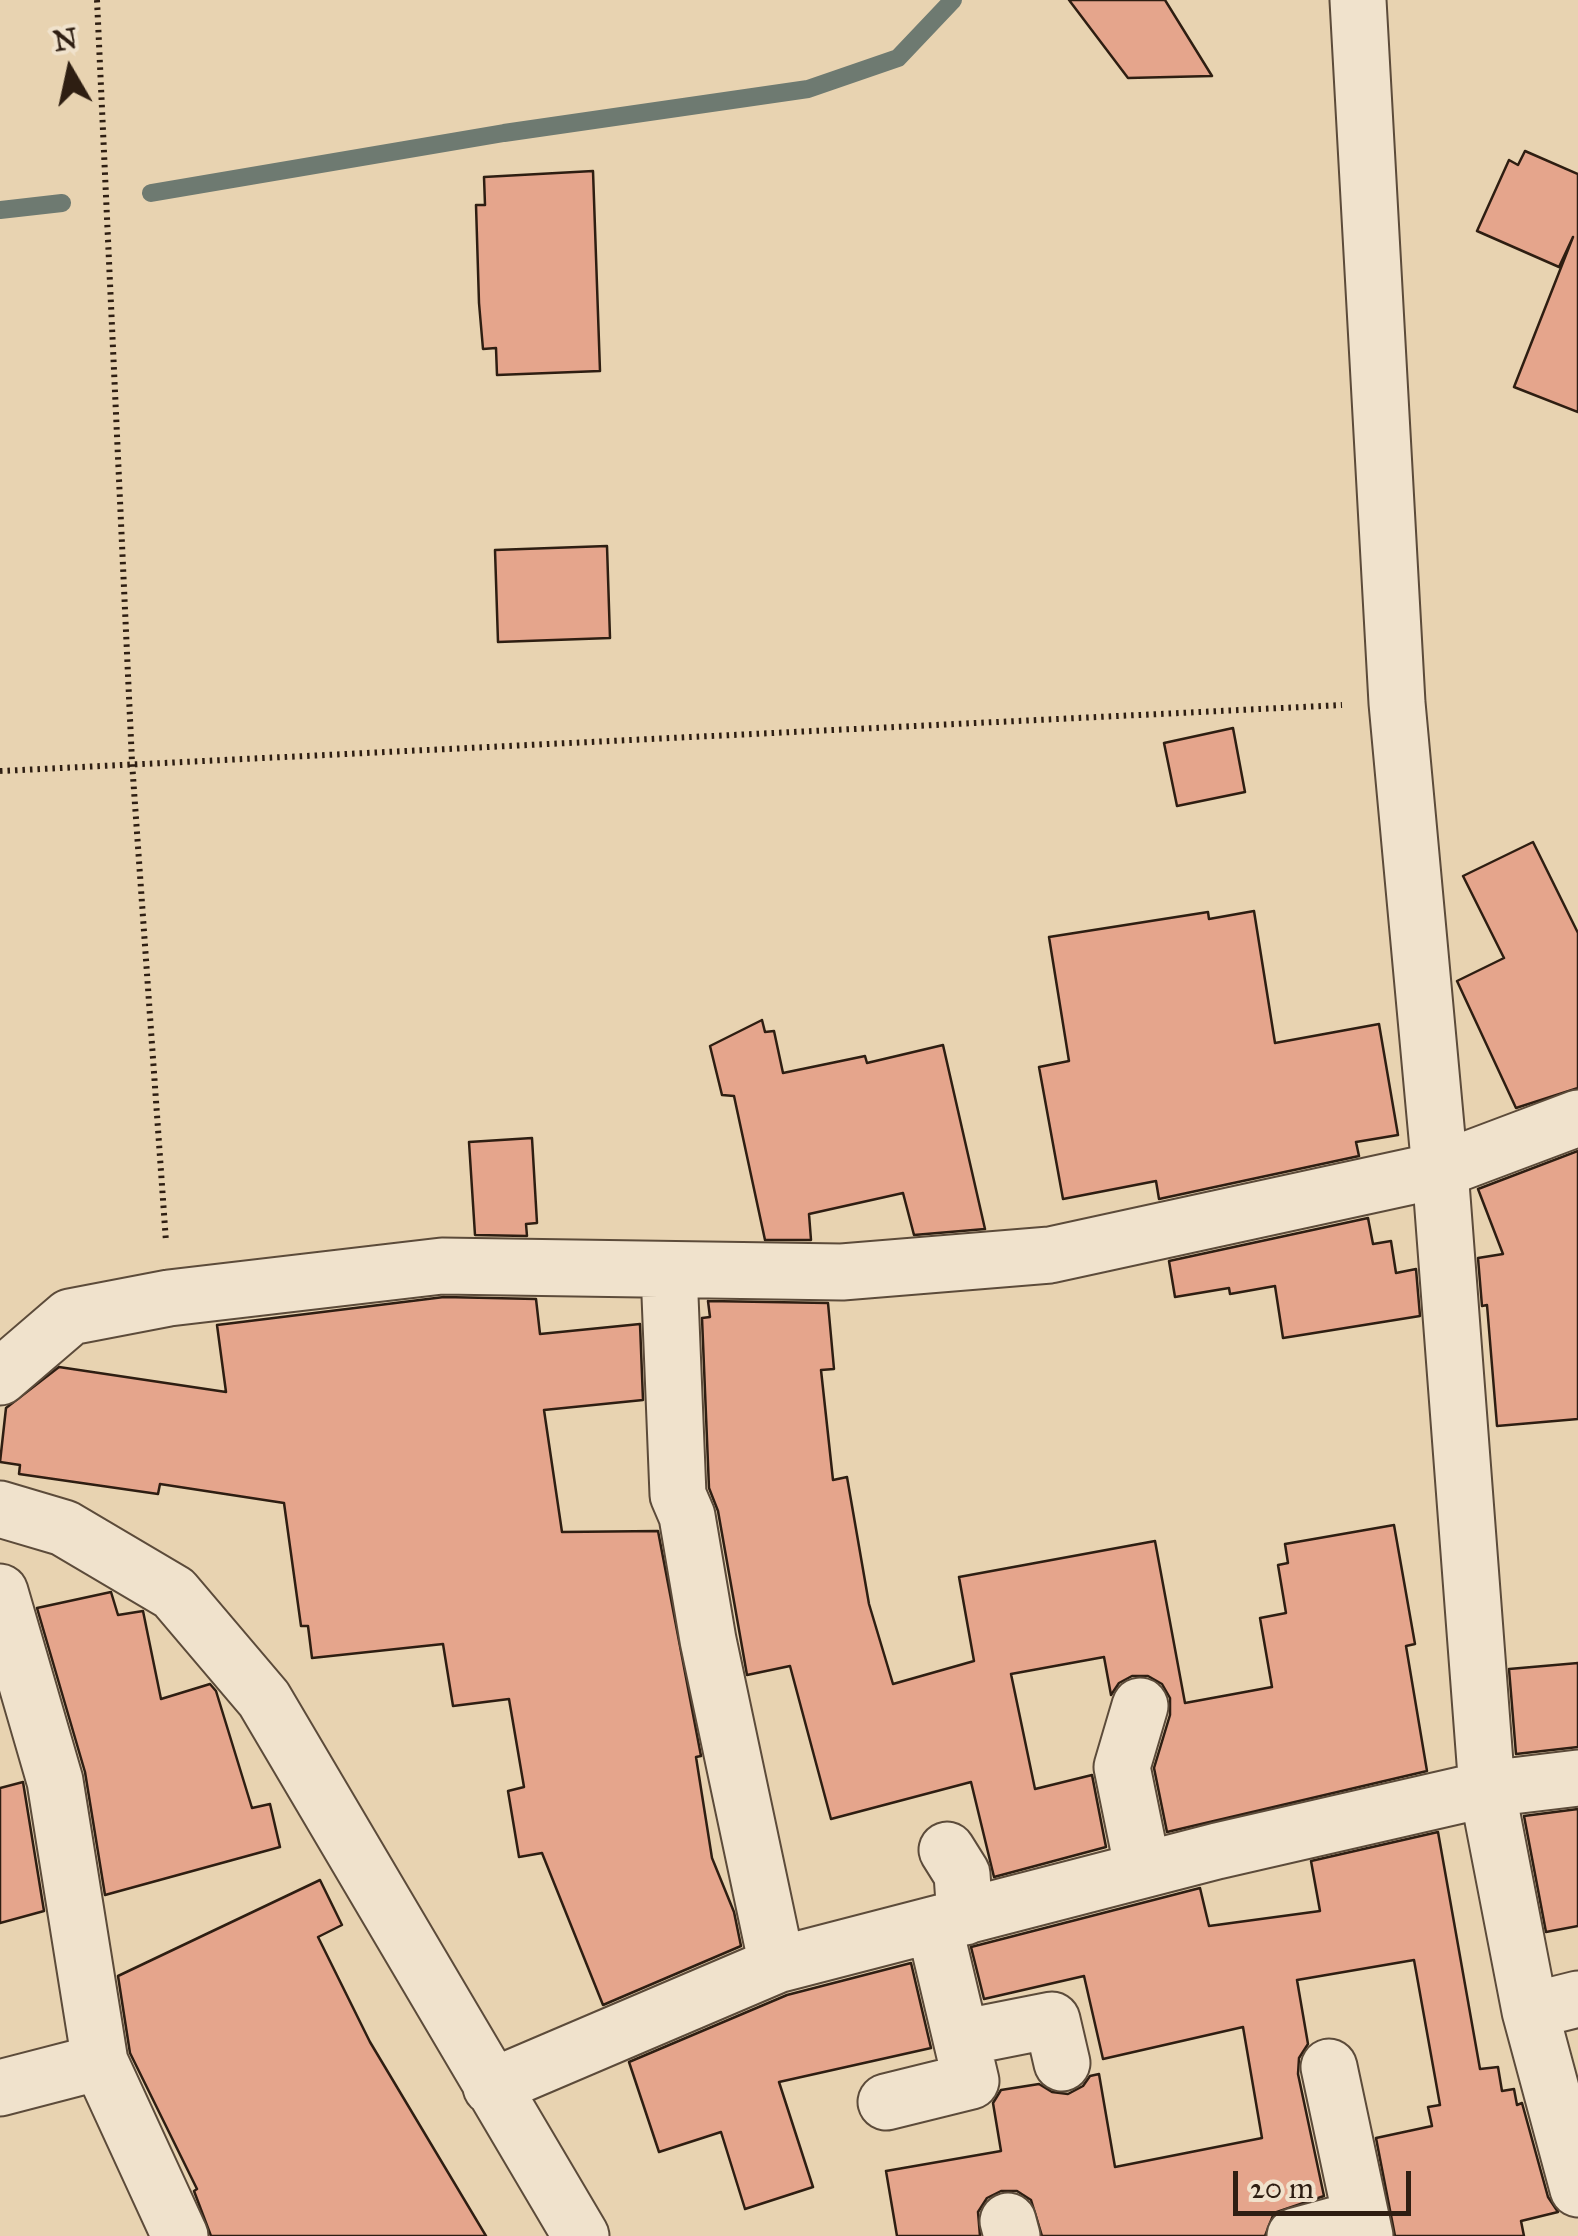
<!DOCTYPE html>
<style>
body{margin:0}
#map{position:relative;width:1578px;height:2236px;overflow:hidden;background:#e8d3b1;font-family:"IM FELL Great Primer",serif}
canvas{display:block}
.north{position:absolute;left:20px;top:20px;width:100px;height:100px;-webkit-text-stroke:8px #f0e2cc;paint-order:stroke;rotate:351deg;font-size:28px;font-weight:700;line-height:40px;text-align:center;color:#2e1e12}
.north::after{content:'';display:block;margin:auto;width:35px;height:45px;background:#2e1e12;clip-path:polygon(50% 0,100% 100%,50% 72%,0 100%)}
.scale{position:absolute;left:1233px;top:2171px;width:178px;height:45px;box-sizing:border-box;border:5px solid #2e1e12;border-top:0;padding-left:12px;font-size:30px;line-height:35px;white-space:nowrap;color:#2e1e12;-webkit-text-stroke:8px #f0e2cc;paint-order:stroke}
</style>
<div id="map">
<canvas width="1578" height="2236"></canvas>
<div class="north">N</div>
<div class="scale">20 m</div>
</div>
<script>
const ctx = document.querySelector('canvas').getContext('2d');
ctx.lineJoin = 'round';
function poly(rows) {
  const path = new Path2D();
  for (const r of rows) {
    path.moveTo(r[0], r[1]);
    for (let i = 2; i < r.length; i += 2) path.lineTo(r[i], r[i + 1]);
  }
  return path;
}
function strokePath(path, color, width, dash) {
  ctx.strokeStyle = color;
  ctx.lineWidth = width;
  ctx.lineCap = dash ? 'butt' : 'round';
  ctx.setLineDash(dash || []);
  ctx.stroke(path);
}
function paint(path, color) {
  ctx.fillStyle = color;
  ctx.fill(path, 'evenodd');
}
const stream = poly([
 [151,193,504,133,808,89,898,58,953,0],
 [0,210,62,203]
]);
const building = poly([
 [1069,0,1165,0,1212,76,1128,78,1069,0],
 [1525,151,1578,174,1578,412,1514,387,1573,237,1559,267,1477,231,1509,160,1518,165,1525,151],
 [593,171,600,371,497,375,496,348,483,349,479,303,476,205,485,205,484,177,593,171],
 [607,546,610,638,498,642,495,550,607,546],
 [1233,728,1245,792,1177,806,1164,743,1233,728],
 [1533,842,1578,933,1578,1088,1516,1108,1457,981,1504,958,1463,876,1533,842],
 [1254,911,1275,1043,1379,1024,1398,1135,1356,1142,1359,1156,1159,1199,1156,1181,1063,1199,1039,1067,1069,1061,1049,937,1208,912,1209,919,1254,911],
 [762,1020,765,1032,774,1031,783,1073,865,1056,867,1063,943,1045,985,1229,914,1235,903,1193,809,1214,811,1240,765,1240,734,1096,722,1095,710,1046,762,1020],
 [532,1138,537,1223,526,1224,527,1236,475,1235,469,1142,532,1138],
 [1578,1151,1578,1419,1497,1426,1487,1305,1482,1306,1478,1258,1503,1254,1478,1189,1578,1151],
 [1368,1218,1373,1244,1391,1241,1396,1273,1416,1269,1420,1316,1283,1338,1275,1286,1230,1294,1229,1288,1175,1297,1169,1261,1368,1218],
 [444,1297,536,1299,540,1334,640,1324,643,1400,544,1410,562,1532,658,1531,701,1756,696,1757,712,1858,734,1912,741,1946,603,2005,542,1853,519,1857,508,1791,524,1787,509,1699,453,1706,443,1644,312,1658,308,1626,301,1626,284,1503,160,1484,158,1494,19,1474,20,1465,0,1462,6,1408,59,1367,226,1392,217,1325,444,1297],
 [708,1301,828,1303,834,1369,821,1370,833,1480,847,1477,869,1604,893,1684,974,1661,959,1577,1155,1541,1185,1703,1272,1687,1260,1618,1286,1613,1278,1565,1288,1563,1285,1544,1394,1525,1415,1644,1406,1646,1427,1771,1167,1832,1154,1768,1170,1715,1170,1698,1162,1684,1148,1676,1132,1676,1119,1683,1111,1695,1104,1657,1011,1674,1035,1789,1092,1775,1106,1847,994,1877,971,1782,831,1819,790,1666,747,1675,718,1511,709,1488,702,1318,710,1317,708,1301],
 [111,1592,118,1615,143,1611,161,1699,210,1684,216,1691,252,1808,270,1804,280,1847,105,1895,85,1772,37,1608,111,1592],
 [1578,1663,1578,1747,1516,1754,1509,1669,1578,1663],
 [23,1782,44,1911,0,1923,0,1788,23,1782],
 [1578,1809,1578,1926,1546,1932,1524,1816,1578,1809],
 [1438,1832,1480,2069,1498,2067,1502,2091,1514,2089,1517,2105,1522,2103,1548,2197,1558,2212,1521,2221,1524,2236,1395,2236,1376,2138,1432,2126,1428,2107,1440,2105,1414,1960,1297,1980,1308,2044,1299,2058,1298,2074,1324,2196,1274,2213,1265,2236,1042,2236,1031,2200,1017,2191,1001,2191,987,2198,978,2212,980,2236,897,2236,886,2171,1001,2151,993,2103,1001,2090,1039,2084,1052,2092,1068,2094,1083,2086,1090,2076,1099,2074,1115,2167,1262,2138,1243,2027,1103,2059,1084,1976,984,1999,971,1947,1200,1888,1209,1926,1320,1911,1311,1861,1438,1832],
 [320,1880,342,1925,318,1937,370,2042,486,2236,211,2236,194,2191,197,2189,130,2053,118,1976,320,1880],
 [911,1963,931,2048,779,2082,813,2187,745,2209,721,2132,659,2152,629,2062,787,1995,911,1963]
]);
const path = poly([
 [97,0,132,762,166,1242],
 [0,771,1342,705]
]);
const minor = poly([
 [1358,0,1397,703,1440,1170,1487,1789,1530,2011,1578,2189],
 [669,1271,678,1495,687,1516,708,1640,777,1965],
 [0,1377,70,1317,169,1298,442,1266,842,1272,1050,1255,1440,1170,1578,1118],
 [0,1509,64,1528,174,1593,264,1699,581,2236],
 [0,1592,55,1781,100,2062,180,2236],
 [1140,1706,1122,1767,1143,1870],
 [947,1850,962,1874,965,1917],
 [1530,2011,1578,1999],
 [961,2038,1052,2020,1062,2063],
 [1329,2067,1365,2236],
 [491,2087,777,1965,1217,1851,1487,1789,1578,1778],
 [0,2088,100,2062],
 [886,2102,971,2081,934,1925],
 [1008,2221,1012,2236],
 [1295,2236,1361,2218]
]);
strokePath(stream, '#6e7a71', 18);
paint(building, '#e5a58c');
strokePath(building, '#2e1e12', 2.5);
strokePath(minor, '#5c4b3a', 59);
strokePath(path, '#2e1e12', 6, [2.5, 5]);
strokePath(minor, '#f0e2cc', 55);
</script>
